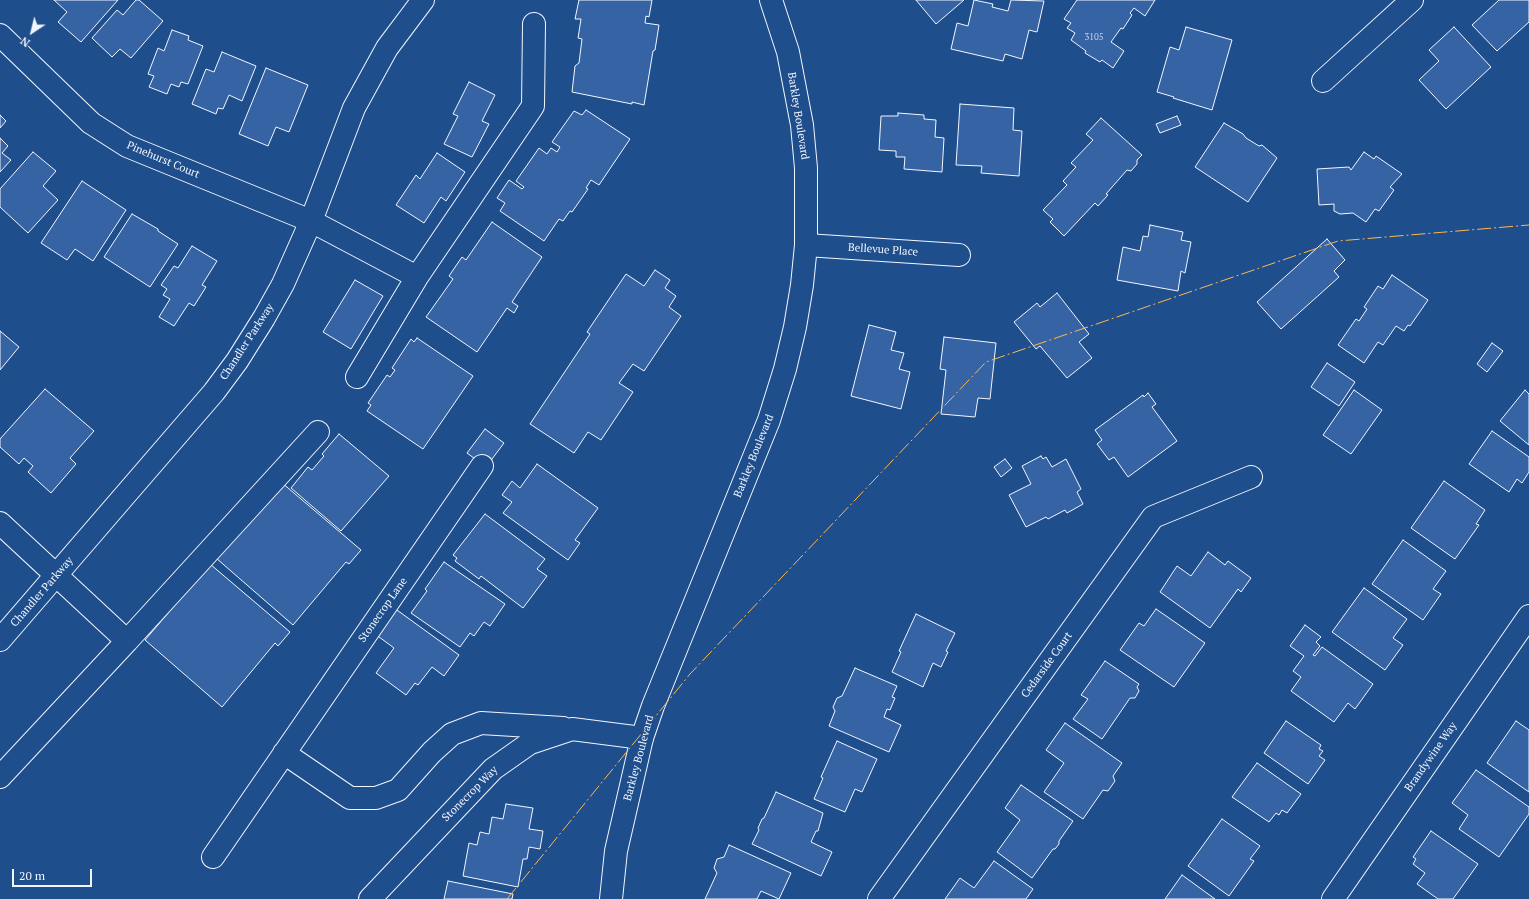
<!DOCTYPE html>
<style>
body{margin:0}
#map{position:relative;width:1529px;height:899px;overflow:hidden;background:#1f4e8c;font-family:"PT Serif",serif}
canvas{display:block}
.north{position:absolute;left:12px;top:12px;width:40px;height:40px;-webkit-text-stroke:3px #1f4e8c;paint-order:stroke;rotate:215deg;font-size:11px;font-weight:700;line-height:16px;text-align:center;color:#f2f6ff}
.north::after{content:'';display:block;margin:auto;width:14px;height:18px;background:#f2f6ff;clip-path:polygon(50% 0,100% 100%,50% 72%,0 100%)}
.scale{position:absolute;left:12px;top:869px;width:80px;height:18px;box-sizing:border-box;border:2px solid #f2f6ff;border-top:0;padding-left:5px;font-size:12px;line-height:14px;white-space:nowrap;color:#f2f6ff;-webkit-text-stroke:3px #1f4e8c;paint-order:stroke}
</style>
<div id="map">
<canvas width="1529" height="899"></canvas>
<div class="north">N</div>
<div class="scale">20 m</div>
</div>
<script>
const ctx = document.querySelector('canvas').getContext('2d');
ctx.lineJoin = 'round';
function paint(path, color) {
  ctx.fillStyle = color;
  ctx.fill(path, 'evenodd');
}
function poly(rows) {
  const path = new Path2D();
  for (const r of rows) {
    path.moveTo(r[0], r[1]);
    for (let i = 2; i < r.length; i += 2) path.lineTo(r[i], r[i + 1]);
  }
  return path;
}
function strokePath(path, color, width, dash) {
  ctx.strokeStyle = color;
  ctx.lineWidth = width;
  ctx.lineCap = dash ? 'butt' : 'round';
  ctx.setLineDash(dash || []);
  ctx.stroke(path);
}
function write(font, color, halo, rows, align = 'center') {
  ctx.font = font + ' "PT Serif",serif';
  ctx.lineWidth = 3;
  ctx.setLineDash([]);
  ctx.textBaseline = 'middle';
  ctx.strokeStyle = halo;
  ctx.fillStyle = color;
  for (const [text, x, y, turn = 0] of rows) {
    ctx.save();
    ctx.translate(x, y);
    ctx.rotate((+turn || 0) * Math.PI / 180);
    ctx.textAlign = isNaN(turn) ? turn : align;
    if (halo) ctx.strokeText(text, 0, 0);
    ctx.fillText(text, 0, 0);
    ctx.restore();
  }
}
const building = poly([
 [54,0,118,0,81,42,58,22,67,12,54,0],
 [136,0,139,0,163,21,131,58,120,49,112,57,92,38,117,10,123,15,136,0],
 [579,0,652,0,649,17,646,16,645,23,659,25,655,50,653,51,644,105,632,102,632,104,572,92,575,66,579,63,582,39,578,38,581,19,575,19,579,0],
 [916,0,964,0,936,24,916,0],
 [974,0,993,4,992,7,1008,11,1011,0,1044,1,1037,32,1029,30,1022,59,1005,54,1003,61,951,49,957,23,968,26,974,0],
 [1077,0,1155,0,1145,16,1134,8,1130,13,1132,15,1123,29,1121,28,1111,42,1124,51,1113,68,1102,60,1100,62,1085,53,1086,51,1071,40,1075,33,1067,28,1071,23,1064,19,1077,0],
 [1499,0,1529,0,1529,22,1497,51,1472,25,1499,0],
 [1186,27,1232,40,1212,110,1173,98,1174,97,1157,92,1170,47,1179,50,1186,27],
 [1454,27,1491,67,1446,109,1419,80,1439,61,1429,50,1454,27],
 [172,30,189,36,188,40,203,46,188,84,181,82,179,87,171,84,167,94,149,87,154,76,148,74,158,48,164,51,172,30],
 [222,52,256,66,242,101,229,95,223,109,218,108,216,114,192,104,206,69,214,72,222,52],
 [266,68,308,85,289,132,276,127,268,146,239,134,266,68],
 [469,82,495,95,482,121,489,124,472,157,444,144,458,116,453,114,469,82],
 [960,104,1014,108,1013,130,1022,131,1019,176,981,173,982,166,956,165,960,104],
 [586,110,630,139,599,185,591,180,586,188,588,189,572,212,570,211,563,221,559,219,544,241,500,211,505,203,497,198,509,180,522,189,524,187,516,181,539,148,547,154,551,148,557,152,560,147,552,142,574,111,582,115,586,110],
 [898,113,924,115,924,119,936,120,935,137,944,138,942,172,904,169,905,157,896,157,896,151,879,150,881,116,898,116,898,113],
 [0,115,6,121,0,128,0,115],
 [1177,116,1181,125,1160,133,1156,124,1177,116],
 [1101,118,1142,155,1137,160,1137,164,1131,171,1127,170,1106,194,1108,195,1098,206,1095,203,1064,236,1050,222,1053,219,1043,210,1067,185,1063,181,1076,167,1071,163,1093,140,1086,134,1101,118],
 [1224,123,1243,134,1246,138,1259,146,1262,145,1277,158,1248,202,1195,167,1224,123],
 [0,138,8,146,2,153,11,160,0,172,0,138],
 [33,152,56,171,43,186,58,200,28,233,0,207,0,189,33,152],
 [1364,152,1374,159,1376,156,1402,174,1390,187,1394,190,1379,211,1375,209,1366,222,1353,213,1340,214,1334,211,1334,204,1319,205,1317,169,1349,167,1351,170,1364,152],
 [437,153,465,172,446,201,441,197,424,223,396,205,416,175,420,179,437,153],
 [82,181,126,210,93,261,75,249,67,260,41,243,82,181],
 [132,214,158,229,158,231,178,244,150,287,104,257,132,214],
 [492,222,542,257,512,302,518,306,514,313,507,308,477,352,426,317,453,279,449,276,462,257,466,260,492,222],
 [1150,225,1183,232,1181,240,1191,242,1185,273,1181,271,1178,291,1117,280,1123,247,1140,251,1143,236,1148,237,1150,225],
 [1327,239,1345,260,1334,271,1339,277,1281,329,1257,302,1327,239],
 [192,246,217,261,202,285,206,287,194,306,189,303,174,326,159,317,170,299,163,295,167,289,161,285,174,266,178,268,192,246],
 [655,270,670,280,665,288,676,296,669,307,681,316,644,371,633,364,619,383,633,392,601,440,588,432,574,453,530,424,590,334,587,332,626,274,644,286,655,270],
 [1392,275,1428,300,1410,326,1408,325,1404,331,1396,326,1383,345,1378,342,1364,363,1338,345,1356,319,1359,321,1367,309,1364,307,1378,286,1383,289,1392,275],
 [355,280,383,296,351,349,323,332,355,280],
 [1057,293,1089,334,1079,342,1092,358,1067,378,1040,346,1036,349,1014,322,1037,303,1040,307,1057,293],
 [869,325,896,332,891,350,904,353,899,369,910,372,901,409,851,396,869,325],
 [0,331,19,347,0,370,0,331],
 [944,337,996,343,990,399,978,398,975,417,941,414,946,370,940,369,944,337],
 [417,338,473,376,423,449,367,411,371,405,368,403,387,375,390,377,395,370,392,368,411,339,414,342,417,338],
 [1492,343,1503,351,1487,372,1477,364,1492,343],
 [1327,363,1355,382,1339,406,1311,387,1327,363],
 [45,389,94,431,70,458,76,464,51,493,28,472,33,466,24,458,19,464,0,447,0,439,45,389],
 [1354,390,1382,410,1351,454,1323,435,1354,390],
 [1525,390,1529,394,1529,445,1500,421,1525,390],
 [1148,393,1156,404,1152,407,1177,441,1128,477,1114,457,1109,460,1097,444,1102,440,1095,430,1143,395,1144,397,1148,393],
 [485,429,504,443,486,467,467,453,485,429],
 [1492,431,1529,457,1529,472,1522,483,1517,479,1509,492,1469,464,1492,431],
 [339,434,389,476,341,531,291,488,308,467,312,470,324,456,322,454,339,434],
 [1041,456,1043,459,1046,457,1052,467,1066,459,1081,489,1077,492,1083,504,1067,513,1065,510,1048,519,1046,517,1026,527,1009,495,1031,484,1022,466,1041,456],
 [1005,459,1012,468,1001,477,994,467,1005,459],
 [537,464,598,508,575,540,580,543,568,560,503,513,512,502,502,495,512,481,520,488,537,464],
 [1444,481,1485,510,1476,524,1479,525,1455,559,1411,528,1444,481],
 [281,482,361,550,349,564,346,562,293,625,216,558,281,482],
 [485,514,545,559,537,569,547,576,523,608,481,576,479,579,455,561,457,558,453,555,485,514],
 [1403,540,1446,571,1433,589,1441,594,1423,620,1372,584,1403,540],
 [1208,552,1225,565,1228,561,1251,578,1241,592,1238,589,1210,628,1160,592,1177,566,1191,576,1208,552],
 [444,562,505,604,490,626,484,622,474,636,470,633,460,647,411,613,427,591,425,589,444,562],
 [210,564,290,632,278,646,275,643,222,707,145,640,210,564],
 [1364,588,1407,619,1393,638,1403,645,1385,670,1332,632,1364,588],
 [390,605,459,655,444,676,432,667,418,685,415,683,406,695,376,673,394,648,371,631,390,605],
 [1156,609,1205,643,1174,687,1120,650,1139,623,1144,626,1156,609],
 [916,614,955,633,946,651,948,652,941,667,933,663,923,687,892,672,901,652,899,651,916,614],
 [1305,625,1321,637,1316,642,1320,646,1313,655,1315,656,1322,647,1373,684,1355,709,1348,703,1334,722,1291,691,1301,677,1293,671,1304,656,1290,646,1305,625],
 [1105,661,1139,684,1137,687,1139,691,1135,698,1130,698,1102,739,1073,719,1088,699,1081,695,1105,661],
 [855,668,897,686,892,697,895,698,890,710,887,709,884,717,901,725,889,752,829,726,835,711,833,707,837,698,842,696,855,668],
 [1286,721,1321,745,1319,749,1323,751,1319,756,1325,760,1308,784,1264,753,1286,721],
 [1516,721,1529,730,1529,792,1487,763,1516,721],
 [1065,723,1122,763,1113,776,1115,781,1108,791,1103,790,1083,819,1044,792,1064,763,1046,750,1065,723],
 [837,741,877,759,862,792,855,789,845,812,814,799,823,778,821,777,837,741],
 [1257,763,1301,794,1287,813,1282,810,1279,815,1276,813,1269,822,1232,797,1257,763],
 [1476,770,1529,807,1529,814,1499,857,1459,829,1468,815,1452,803,1476,770],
 [1021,785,1073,821,1059,841,1059,844,1055,849,1053,849,1032,878,997,852,1020,820,1005,808,1021,785],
 [776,792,823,813,818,831,816,831,811,842,832,852,821,876,752,844,759,830,758,828,762,819,764,818,776,792],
 [506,804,533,808,529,829,543,831,540,849,529,847,527,859,523,859,518,887,463,876,469,843,477,845,480,832,489,834,492,817,503,819,506,804],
 [1222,819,1260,846,1250,859,1254,861,1229,896,1188,866,1222,819],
 [1431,831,1478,864,1453,899,1438,899,1417,884,1425,873,1413,864,1416,859,1413,857,1431,831],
 [729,845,791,873,779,899,761,891,757,899,705,899,717,873,714,868,717,859,724,857,729,845],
 [994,861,1033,889,1026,899,945,899,960,878,974,888,994,861],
 [1182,875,1215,899,1165,899,1182,875],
 [448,881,513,894,512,899,444,899,448,881]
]);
const minor = poly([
 [0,35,91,123,127,146,311,221,417,277],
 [1323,81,1412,0],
 [806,245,959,255],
 [357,377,417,277,533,106,534,24],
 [0,523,127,641,0,777],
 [0,640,214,392,237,361,264,318,283,284,311,221,354,108,387,48,423,0],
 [127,641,318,432],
 [284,753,350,798,376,798,398,790,432,752,452,734,481,723,563,728],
 [213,857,482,466],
 [370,899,493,769,530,743,572,729,642,738],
 [879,899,1153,517,1251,477],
 [1333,899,1529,616]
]);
const major = poly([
 [611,899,616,851,642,738,653,706,769,420,785,369,795,327,802,285,806,245,806,168,802,125,788,52,771,0]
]);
const power = poly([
 [507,899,690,674,986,362,1338,241,1529,225]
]);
const numberNames = [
 ["3105",1094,37]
];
const streetNames = [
 ["Barkley Boulevard",798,116,81],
 ["Pinehurst Court",163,160,23],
 ["Bellevue Place",883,250,4],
 ["Chandler Parkway",247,342,-57],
 ["Barkley Boulevard",754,456,-68],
 ["Chandler Parkway",42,592,-49],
 ["Stonecrop Lane",383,610,-55],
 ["Cedarside Court",1047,665,-54],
 ["Brandywine Way",1431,757,-55],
 ["Barkley Boulevard",639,758,-75],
 ["Stonecrop Way",470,794,-45]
];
paint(building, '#3563a3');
strokePath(building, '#f2f6ff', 1);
strokePath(minor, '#f2f6ff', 24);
strokePath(major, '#f2f6ff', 24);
strokePath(minor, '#1f4e8c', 22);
strokePath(major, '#1f4e8c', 22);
strokePath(power, '#ffb74d', 1, [14, 3, 2, 3]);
write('9px', '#c3d1e8', null, numberNames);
write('11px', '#f2f6ff', '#1f4e8c', streetNames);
</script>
